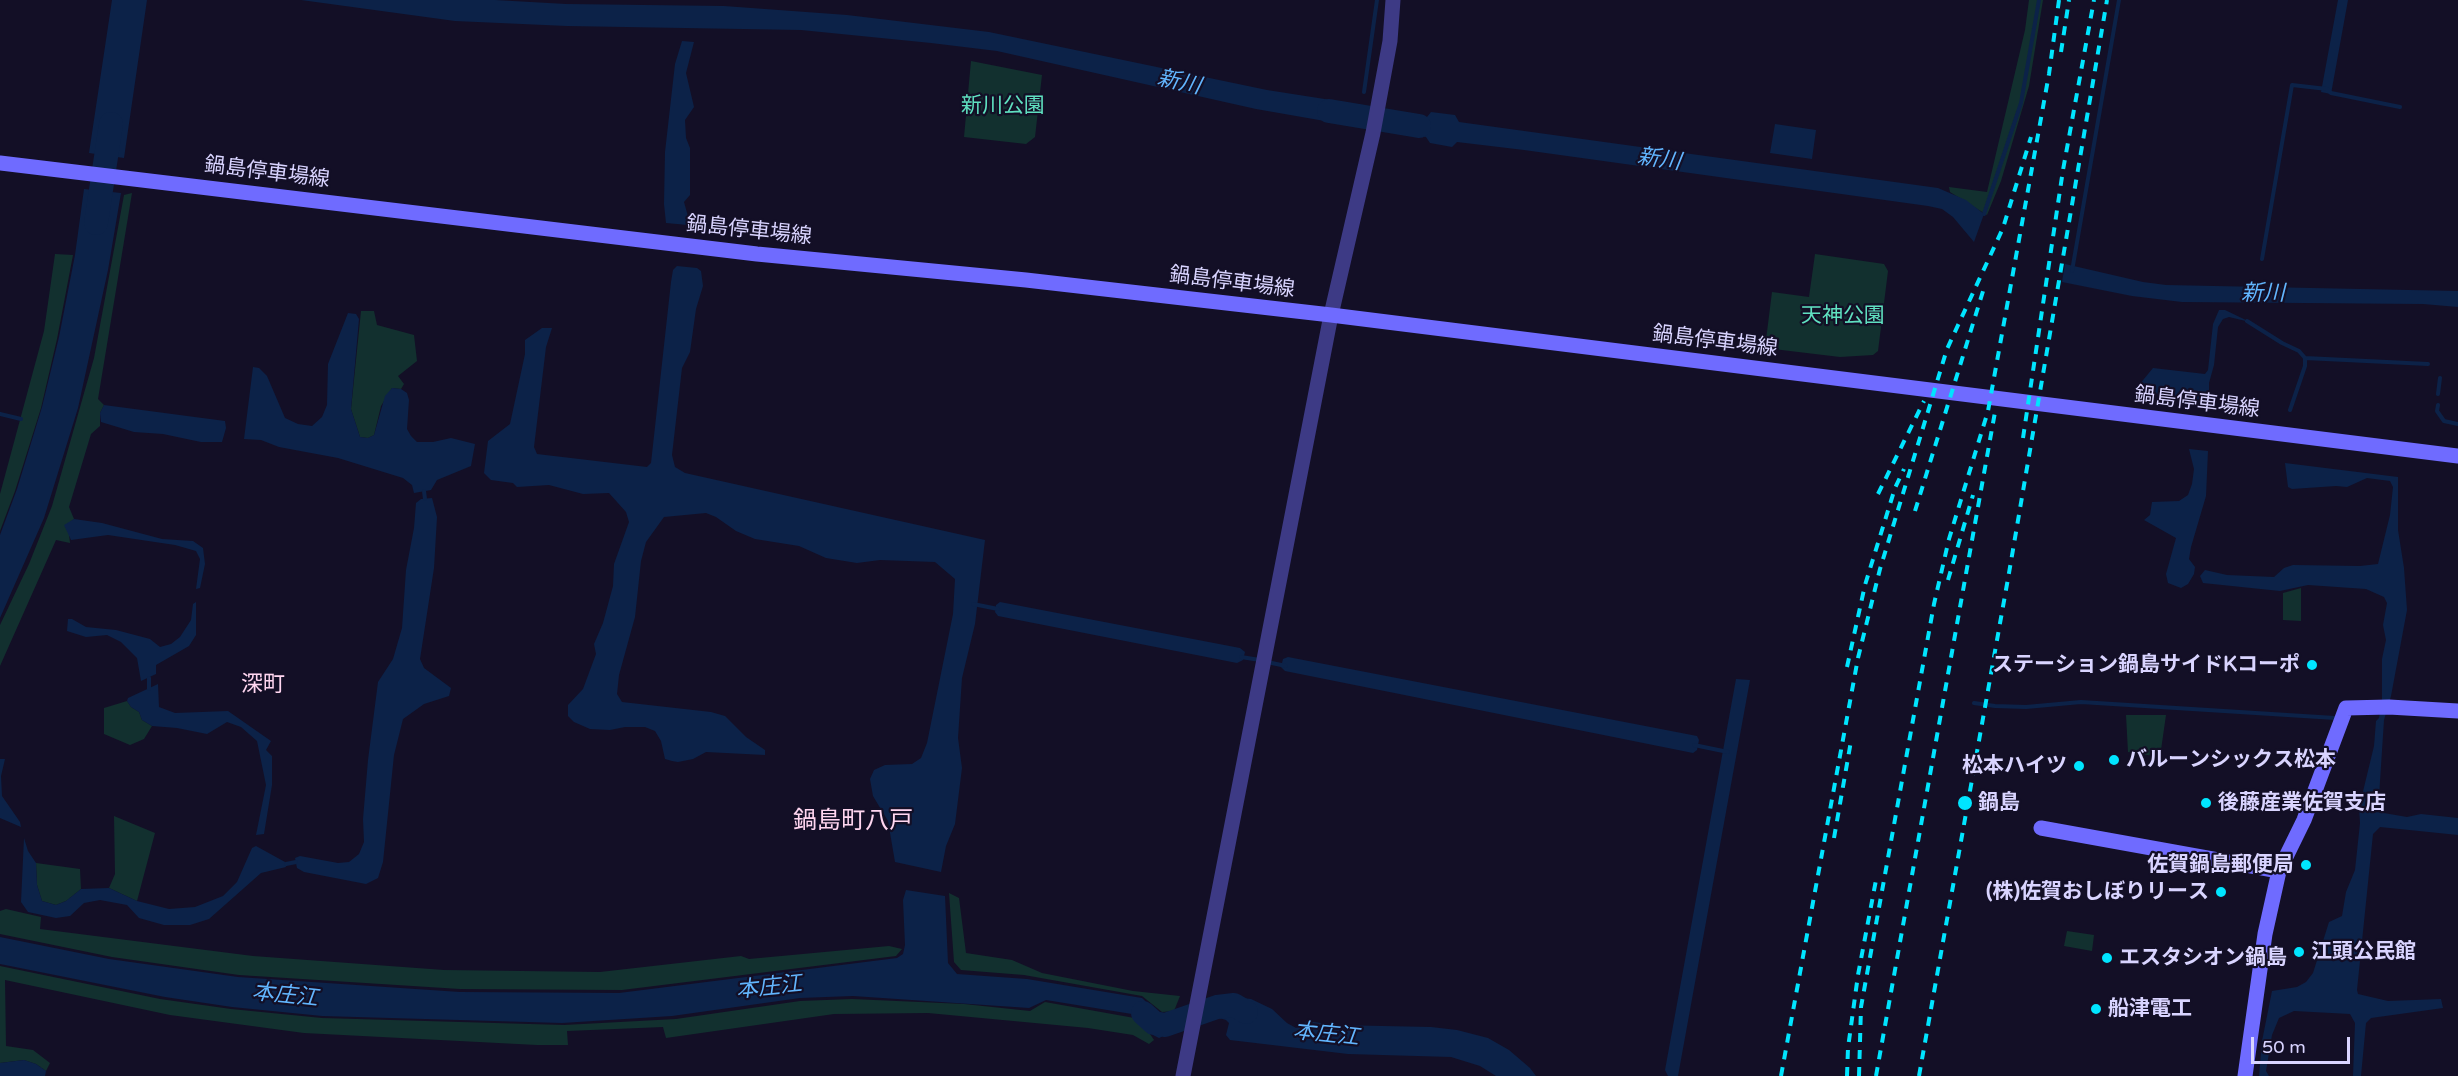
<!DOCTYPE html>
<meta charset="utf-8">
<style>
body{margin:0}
#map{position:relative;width:2458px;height:1076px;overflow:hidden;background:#130f26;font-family:"Varela Round",sans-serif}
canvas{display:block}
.scale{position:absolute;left:2251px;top:1037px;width:99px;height:27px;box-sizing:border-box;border:3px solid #d9d4ff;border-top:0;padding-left:8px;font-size:18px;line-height:21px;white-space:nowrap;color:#d9d4ff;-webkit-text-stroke:4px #130f26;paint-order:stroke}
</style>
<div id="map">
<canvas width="2458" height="1076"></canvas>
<div class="scale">50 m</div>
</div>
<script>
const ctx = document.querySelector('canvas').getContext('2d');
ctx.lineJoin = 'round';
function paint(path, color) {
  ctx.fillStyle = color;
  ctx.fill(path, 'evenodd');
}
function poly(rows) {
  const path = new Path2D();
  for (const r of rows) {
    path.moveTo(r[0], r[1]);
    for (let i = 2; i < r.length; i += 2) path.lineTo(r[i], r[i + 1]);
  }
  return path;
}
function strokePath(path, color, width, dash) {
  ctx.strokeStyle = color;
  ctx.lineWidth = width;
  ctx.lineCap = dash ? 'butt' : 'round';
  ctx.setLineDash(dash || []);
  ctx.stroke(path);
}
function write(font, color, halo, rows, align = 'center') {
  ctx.font = font + ' "Varela Round","Noto Sans JP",sans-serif';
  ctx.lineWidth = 4.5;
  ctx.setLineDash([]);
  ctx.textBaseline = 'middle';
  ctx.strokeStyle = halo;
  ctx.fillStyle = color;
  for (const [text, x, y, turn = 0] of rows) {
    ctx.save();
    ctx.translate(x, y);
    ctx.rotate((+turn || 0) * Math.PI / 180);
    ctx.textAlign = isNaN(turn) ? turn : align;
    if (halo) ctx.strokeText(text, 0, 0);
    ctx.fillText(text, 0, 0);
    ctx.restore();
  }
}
const green = poly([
 [2029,0,2043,0,2029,86,2001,181,1987,215,1950,192,1949,187,1987,192,2025,30],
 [971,61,1042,75,1035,137,1026,144,964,137],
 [132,193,98,399,104,405,100,413,100,426,91,434,69,507,74,519,65,526,69,534,70,543,56,540,0,666,0,625,29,564,52,506,94,358,124,195],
 [55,254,73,255,57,339,41,408,15,491,0,531,0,494,44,331],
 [1815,254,1884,264,1888,271,1878,351,1873,355,1840,357,1765,348,1772,292,1809,297],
 [361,311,374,311,377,325,414,335,417,361,398,376,404,384,401,389,392,388,381,406,374,435,368,438,360,437,351,409],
 [2301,588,2301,621,2283,620,2283,593],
 [127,701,131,707,139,712,142,720,152,726,144,739,130,745,104,734,104,708],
 [2126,715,2166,715,2160,757,2128,752],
 [114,816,155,833,137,901,109,888,115,874],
 [36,863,80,869,81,889,66,901,56,905,42,901,37,885],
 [949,893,959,898,966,953,1012,960,1042,973,1133,991,1180,996,1174,1011,1162,1012,1142,996,1024,975,961,970,954,962],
 [6,909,41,917,40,929,253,956,444,970,600,972,741,956,749,959,889,946,902,949,896,956,622,990,460,989,239,975,112,957,0,934,0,911],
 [2067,931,2094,935,2092,951,2064,946],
 [0,966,160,999,231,1009,322,1018,564,1025,676,1019,800,1001,852,999,964,1004,1030,1011,1045,1002,1140,1019,1154,1040,1149,1044,1133,1035,1088,1028,928,1013,834,1014,666,1038,663,1027,567,1031,568,1045,537,1045,304,1033,170,1015,5,980,6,1046,33,1050,50,1063,46,1071,36,1064,24,1060,0,1063]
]);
const water = poly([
 [112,0,147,0,124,158,89,153],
 [301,0,495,0,566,4,724,6,847,15,989,32,1267,90,1363,105,1359,127,1256,109,997,51,931,43,801,30,567,26,455,21],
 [2338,0,2348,0,2331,94,2321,92],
 [682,41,694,42,686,73,694,107,685,120,686,138,690,148,690,195,684,202,689,220,688,225,666,223,664,204,665,152,675,64],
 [1390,110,1427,117,1431,112,1455,115,1459,122,1938,188,1966,200,1984,214,1974,242,1953,217,1942,209,1928,206,1524,150,1457,142,1452,147,1430,143,1426,137,1386,131],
 [1775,124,1816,130,1812,159,1770,153],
 [84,189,121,193,108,270,78,408,44,518,0,618,0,535,17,489,42,407,59,337,75,255],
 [2065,264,2143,282,2166,285,2458,291,2458,307,2423,304,2182,302,2132,296,2062,282],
 [677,266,697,268,701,271,703,286,696,309,690,352,682,368,672,455,675,467,685,473,985,540,975,624,962,678,958,738,962,768,955,824,946,846,941,872,895,862,888,821,873,796,870,779,874,770,885,765,912,764,921,758,927,743,953,614,955,579,935,562,880,560,857,563,826,558,799,546,755,539,736,531,716,517,706,513,664,517,646,542,641,561,635,617,619,675,617,694,622,702,711,712,725,716,746,737,765,750,765,755,706,752,693,759,678,762,672,761,665,759,661,741,655,731,645,727,625,727,610,730,590,729,574,722,568,716,568,705,583,689,596,654,594,644,603,623,613,586,614,564,629,522,626,512,609,493,583,494,549,485,517,487,513,483,491,480,484,473,488,441,510,424,525,354,525,340,542,328,552,328,546,347,534,447,537,454,647,467,651,463,671,282,673,270],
 [2219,310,2225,310,2250,322,2229,317,2223,319,2218,327,2214,365,2209,383,2209,401,2138,391,2139,385,2153,368,2205,374,2208,370,2213,324],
 [348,313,356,314,359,319,351,409,360,437,368,438,374,435,385,396,392,388,401,389,407,393,409,400,407,429,411,436,417,442,433,442,451,438,475,444,471,466,437,480,431,490,414,493,412,485,403,478,338,458,279,447,261,440,244,439,253,367,259,368,267,376,285,418,298,424,312,426,322,417,327,405,328,364],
 [104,405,225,421,226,428,222,442,201,442,163,434,134,432,101,422,100,413],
 [2189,449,2208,451,2206,496,2191,547,2189,559,2195,567,2194,574,2188,584,2181,588,2168,583,2166,574,2176,538,2144,520,2150,515,2152,502,2179,501,2188,495,2192,484,2194,469],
 [2285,463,2398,477,2398,530,2404,568,2407,610,2391,696,2384,720,2378,812,2407,817,2421,814,2458,818,2458,835,2380,827,2373,834,2357,990,2358,994,2388,1001,2441,999,2443,1008,2371,1018,2366,1023,2361,1076,2353,1076,2355,1023,2350,1014,2294,1011,2279,1018,2272,1035,2266,1071,2269,1076,2259,1076,2262,1041,2272,991,2297,987,2306,982,2313,973,2329,922,2342,916,2346,892,2355,870,2360,823,2359,808,2374,746,2376,721,2379,718,2382,702,2382,659,2386,640,2383,625,2387,603,2384,597,2366,589,2308,585,2280,591,2203,583,2200,576,2205,570,2227,575,2274,577,2284,568,2293,565,2360,566,2378,564,2390,515,2393,487,2390,481,2367,478,2347,487,2336,486,2292,489,2288,487],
 [432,498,437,517,434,568,420,659,424,668,451,688,449,696,424,704,403,719,394,755,383,862,378,878,366,884,304,872,297,868,295,858,300,856,338,863,349,862,359,854,364,842,363,819,368,760,378,682,393,659,402,628,406,570,414,528,416,503,421,499],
 [74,519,102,523,162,539,193,541,203,548,205,564,200,588,196,589,200,559,196,551,175,545,108,535,71,540,64,525],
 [196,602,196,635,189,646,156,665,156,674,141,681,137,658,121,642,107,635,86,637,67,631,68,619,72,619,86,627,116,630,150,639,160,647,171,644,180,637,191,620,193,604],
 [1000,602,1240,648,1245,652,1243,660,1237,663,998,616,995,612,996,605],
 [1288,657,1697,736,1699,740,1697,750,1693,753,1285,671,1281,667,1283,659],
 [1736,679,1750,680,1678,1076,1668,1076,1665,1070],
 [158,684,159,707,175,713,228,711,271,741,266,750,272,756,272,785,264,834,256,835,266,785,257,741,241,727,227,722,207,734,177,728,152,726,142,720,139,712,131,707,127,701,128,698],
 [0,759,5,759,1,776,2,796,20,822,21,827,0,818],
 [24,838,28,851,36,863,37,885,42,901,56,905,66,901,81,889,109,888,137,901,169,909,195,907,223,896,237,882,252,848,256,846,285,862,286,867,261,873,209,919,190,925,164,925,139,918,127,905,100,900,84,903,70,916,56,918,28,912,21,902],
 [906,890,945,896,948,963,957,974,1027,979,1142,998,1160,1015,1174,1016,1170,1033,1159,1038,1153,1035,1147,1023,1138,1015,1046,1000,1029,1008,853,996,800,998,672,1016,562,1023,322,1016,232,1007,165,997,0,964,0,937,109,959,238,977,460,992,619,993,897,958,903,954,905,945,903,900],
 [1234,997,1251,999,1272,1009,1287,1023,1296,1028,1307,1021,1335,1025,1431,1027,1457,1030,1488,1038,1509,1050,1530,1068,1536,1076,1496,1076,1480,1066,1451,1057,1348,1054,1230,1040,1226,1035,1229,1023,1226,1020,1216,1017,1218,1001],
 [24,1060,36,1064,46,1071,45,1076,0,1076,0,1063]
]);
const stream = poly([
 [1364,92,1377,0],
 [1984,214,2021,103,2039,0],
 [2262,259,2292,85,2327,89,2331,93,2400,107],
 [2072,271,2119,0],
 [2247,321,2282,343,2299,351,2305,358,2305,366,2290,410],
 [2305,358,2428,364],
 [2438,394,2440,378],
 [2438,405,2437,411,2444,421,2458,424],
 [0,414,21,419],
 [424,491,425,499],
 [973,604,998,609],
 [1241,657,1260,660],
 [1267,662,1286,666],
 [149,678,149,689],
 [1974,703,1995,706,2026,707,2081,702,2335,718],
 [1694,745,1728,752],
 [286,864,296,862]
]);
const river = poly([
 [1329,111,1419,126],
 [96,223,111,124],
 [1143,1013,1154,1023,1165,1025,1217,1007,1234,1005,1246,1012]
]);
const tertiary = poly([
 [1183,1076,1331,315,1373,133,1390,41,1393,0]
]);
const secondary = poly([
 [0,163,757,254,1026,280,1331,315,2458,456],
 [2041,828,2279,871],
 [2245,1076,2265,934,2279,871,2304,820,2346,708,2389,707,2458,711]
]);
const rail = poly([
 [2061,52,2069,0],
 [2023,438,2063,170,2094,0],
 [1878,494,1924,401],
 [1915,511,1984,288],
 [1948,580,1973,495],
 [1847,667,1865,585,1895,488,1904,469],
 [1834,838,1851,741],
 [1781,1076,1858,658,1880,569,1947,349,2003,228,2031,137],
 [1847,1076,1848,1048,1858,975,1876,880],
 [1859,1076,1861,1007,1934,604,1949,539,1988,411,2049,74,2059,0],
 [1876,1076,1995,412],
 [1919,1076,2009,573,2107,0]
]);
const markers = [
 [2312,665,6,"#00e5ff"],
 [2114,760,6,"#00e5ff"],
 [2079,766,6,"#00e5ff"],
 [1965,803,8,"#00e5ff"],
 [2206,803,6,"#00e5ff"],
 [2306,865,6,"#00e5ff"],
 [2221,892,6,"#00e5ff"],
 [2299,952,6,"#00e5ff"],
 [2107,958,6,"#00e5ff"],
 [2096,1009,6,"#00e5ff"]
];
const parkNames = [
 ["新川公園",1003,106],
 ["天神公園",1843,316]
];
const streetNames = [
 ["鍋島停車場線",267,173,7],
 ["鍋島停車場線",749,231,6],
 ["鍋島停車場線",1232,283,7],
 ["鍋島停車場線",1715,342,7],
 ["鍋島停車場線",2197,403,7]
];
const poiNames = [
 ["ステーション鍋島サイドKコーポ",2300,665,"right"],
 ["バルーンシックス松本",2126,760],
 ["松本ハイツ",2067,766,"right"],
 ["鍋島",1978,803],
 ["後藤産業佐賀支店",2218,803],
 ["佐賀鍋島郵便局",2294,865,"right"],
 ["(株)佐賀おしぼりリース",2209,892,"right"],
 ["江頭公民館",2311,952],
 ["エスタシオン鍋島",2119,958],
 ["船津電工",2108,1009]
];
const waterNames = [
 ["新川",1179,83,12],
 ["新川",1659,160,8],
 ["新川",2263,294],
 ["本庄江",769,988,-6],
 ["本庄江",285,996,6],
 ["本庄江",1326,1035,6]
];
const neighbourhoodNames = [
 ["深町",263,685]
];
const quarterNames = [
 ["鍋島町八戸",853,822]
];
paint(green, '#12302f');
paint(water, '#0c2248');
strokePath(stream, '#0c2248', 4);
strokePath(river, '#0c2248', 24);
strokePath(tertiary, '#3d3a85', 15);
strokePath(secondary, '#6f6bff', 15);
strokePath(rail, '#00e5ff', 4, [9, 8]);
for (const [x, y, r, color] of markers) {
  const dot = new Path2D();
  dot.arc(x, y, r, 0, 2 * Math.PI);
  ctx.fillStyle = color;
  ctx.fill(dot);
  strokePath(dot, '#130f26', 2);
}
write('21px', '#5fe0c0', '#130f26', parkNames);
write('21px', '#d9d4ff', '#130f26', streetNames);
write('bold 21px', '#d9d4ff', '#130f26', poiNames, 'left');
write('italic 22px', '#62b6ff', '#130f26', waterNames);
write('22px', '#ffd6f0', '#130f26', neighbourhoodNames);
write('24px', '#ffd6f0', '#130f26', quarterNames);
</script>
